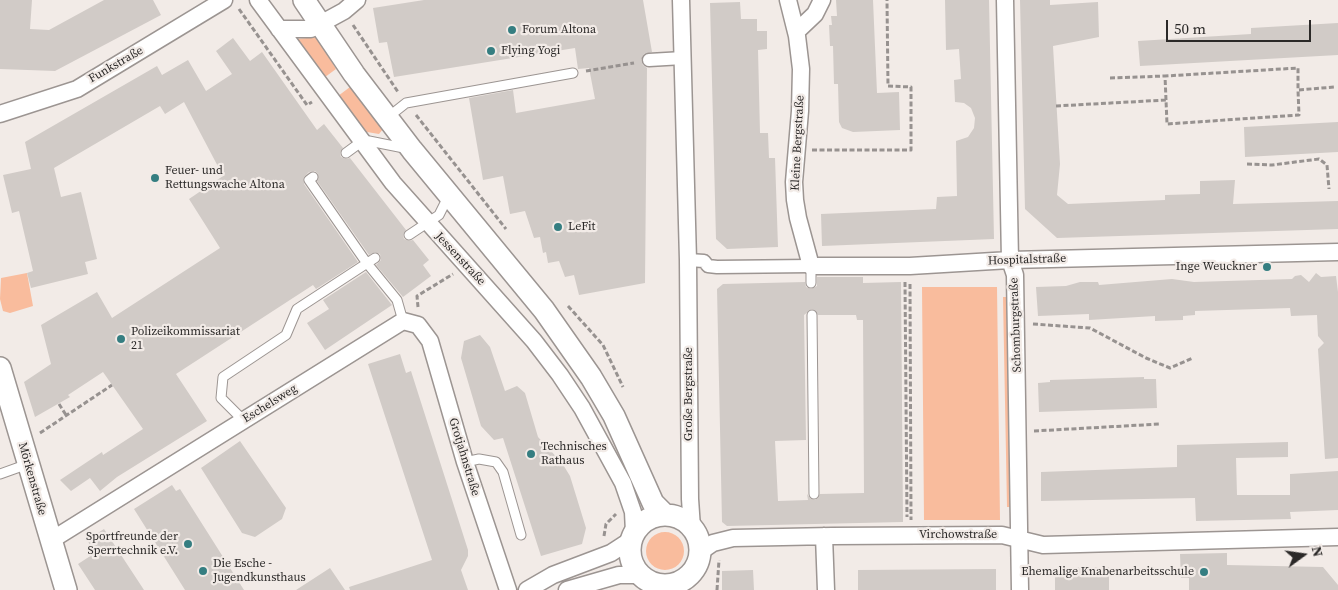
<!DOCTYPE html>
<meta charset="utf-8">
<style>
body{margin:0}
#map{position:relative;width:1338px;height:590px;overflow:hidden;background:#f2ebe7;font-family:"Source Serif 4",serif}
canvas{display:block}
.north{position:absolute;left:1278px;top:530px;width:50px;height:50px;-webkit-text-stroke:4px #f2ebe7;paint-order:stroke;rotate:76deg;font-size:14px;font-weight:700;line-height:20px;text-align:center;color:#2b2928}
.north::after{content:'';display:block;margin:auto;width:18px;height:22px;background:#2b2928;clip-path:polygon(50% 0,100% 100%,50% 72%,0 100%)}
.scale{position:absolute;left:1166px;top:20px;width:145px;height:22px;box-sizing:border-box;border:2px solid #2b2928;border-top:0;padding-left:6px;font-size:15px;line-height:18px;white-space:nowrap;color:#2b2928;-webkit-text-stroke:4px #f2ebe7;paint-order:stroke}
</style>
<div id="map">
<canvas width="1338" height="590"></canvas>
<div class="north">N</div>
<div class="scale">50 m</div>
</div>
<script>
const ctx = document.querySelector('canvas').getContext('2d');
ctx.lineJoin = 'round';
function paint(path, color) {
  ctx.fillStyle = color;
  ctx.fill(path, 'evenodd');
}
function poly(rows) {
  const path = new Path2D();
  for (const r of rows) {
    if (r.length === 3) {
      path.moveTo(r[0] + r[2], r[1]);
      path.arc(r[0], r[1], r[2], 0, 2 * Math.PI);
      continue;
    }
    path.moveTo(r[0], r[1]);
    for (let i = 2; i < r.length; i += 2) path.lineTo(r[i], r[i + 1]);
  }
  return path;
}
function strokePath(path, color, width, dash) {
  ctx.strokeStyle = color;
  ctx.lineWidth = width;
  ctx.lineCap = dash ? 'butt' : 'round';
  ctx.setLineDash(dash || []);
  ctx.stroke(path);
}
function write(font, color, halo, rows, align = 'center') {
  ctx.font = font + ' "Source Serif 4",serif';
  ctx.lineWidth = 4.5;
  ctx.setLineDash([]);
  ctx.textBaseline = 'middle';
  ctx.strokeStyle = halo;
  ctx.fillStyle = color;
  for (const [text, x, y, turn = 0] of rows) {
    ctx.save();
    ctx.translate(x, y);
    ctx.rotate((+turn || 0) * Math.PI / 180);
    ctx.textAlign = isNaN(turn) ? turn : align;
    if (halo) ctx.strokeText(text, 0, 0);
    ctx.fillText(text, 0, 0);
    ctx.restore();
  }
}
const green = poly([
 [317,37,336,69,321,80,296,39],
 [350,87,383,129,379,134,361,131,334,99],
 [27,273,33,306,10,313,3,311,0,299,1,278],
 [922,287,997,287,1000,520,924,520],
 [1003,297,1014,297,1017,507,1007,507],
 [665,551,19]
]);
const building = poly([
 [0,0,32,0,30,29,49,30,104,0,153,0,161,15,55,71,0,69],
 [424,0,643,0,652,52,644,54,641,60,643,65,647,68,645,283,579,295,574,275,565,277,559,261,548,263,546,252,543,253,540,237,534,238,525,211,510,214,503,176,483,180,469,98,513,90,516,113,595,99,589,68,578,69,575,48,394,77,387,42,379,43,373,8],
 [836,0,873,0,877,93,899,92,900,130,853,132,842,128,839,122,838,84,834,84,833,46,830,46,829,25,832,25,831,16,837,16],
 [945,0,989,0,994,239,822,246,821,214,936,209,937,197,957,196,956,141,968,137,974,128,975,118,971,108,964,103,955,102,954,80,961,79,959,49,946,50],
 [1020,0,1050,0,1050,5,1098,2,1099,37,1053,46,1060,164,1057,195,1068,204,1165,200,1165,195,1200,194,1200,181,1235,180,1233,204,1338,201,1338,229,1057,238,1025,209],
 [740,2,741,19,757,19,757,31,767,31,767,49,758,50,760,133,768,133,769,158,775,158,778,247,727,249,716,239,710,3],
 [1338,23,1338,55,1140,66,1138,41,1251,34,1251,28],
 [233,38,250,61,262,52,317,130,324,124,343,148,340,153,341,157,346,159,350,158,406,230,403,235,404,239,409,241,413,240,429,260,423,265,431,276,403,297,376,265,381,260,380,254,375,252,369,255,317,181,318,174,315,171,309,172,304,177,304,184,358,262,316,289,313,285,176,374,207,421,117,477,100,491,90,478,71,491,60,480,102,452,103,455,143,429,103,372,68,395,70,397,35,417,24,382,51,364,41,325,97,292,112,318,220,248,189,199,223,176,184,102,165,114,160,106,54,168,61,197,81,192,97,259,85,262,88,274,31,288,27,273,33,271,19,211,12,213,3,175,31,169,25,142,157,66,162,75,188,60,206,91,232,74,216,51],
 [1338,122,1338,152,1245,157,1244,127],
 [366,272,392,305,325,350,307,323,329,309,323,300],
 [1316,273,1321,277,1336,276,1338,292,1338,458,1325,459,1318,349,1324,343,1318,336,1317,315,1291,316,1290,308,1195,311,1195,315,1183,316,1183,320,1155,321,1155,316,1089,320,1089,314,1038,316,1036,287,1066,286,1080,282,1098,282,1099,285,1172,279,1194,282,1292,279,1295,276,1301,275,1309,282],
 [817,277,863,277,863,283,901,282,903,522,727,526,722,522,717,289,723,284,805,282,806,287,811,289,817,286],
 [812,309,818,315,856,315,857,320,863,320,864,493,820,494,815,500,811,499,807,494,808,500,778,501,775,441,806,440,804,315],
 [480,335,490,347,505,391,517,386,525,393,538,437,562,463,570,476,586,528,582,544,541,556,503,438,494,440,481,426,461,358,464,341],
 [400,354,406,373,411,371,468,550,468,556,461,570,468,590,350,590,349,587,432,560,368,364],
 [1144,377,1144,379,1156,379,1157,408,1039,412,1038,383,1050,382,1050,380],
 [240,441,286,508,282,519,255,537,242,533,201,468],
 [1288,442,1288,457,1236,458,1237,495,1290,495,1290,474,1338,471,1338,510,1290,512,1291,519,1196,521,1195,498,1041,501,1041,472,1177,467,1177,445],
 [172,485,176,491,180,489,244,590,185,590,134,509],
 [104,529,144,590,95,590,78,564,95,553,87,540],
 [1227,553,1227,565,1323,567,1338,585,1338,590,1189,590,1189,578,1181,578,1180,554],
 [1109,567,1109,590,1055,590,1055,568],
 [330,568,345,590,296,590],
 [996,569,996,590,858,590,858,570],
 [753,570,754,590,722,590,722,571]
]);
const path = poly([
 [239,9,307,105,312,102],
 [353,25,398,92],
 [586,71,634,63],
 [1110,78,1165,76],
 [1166,100,1165,76,1298,68,1298,90],
 [1056,106,1166,100,1167,124,1299,115,1298,90,1334,87],
 [416,115,506,229],
 [812,150,911,150,911,87,888,86,887,0],
 [1247,164,1272,165,1319,159,1327,165,1329,189],
 [905,282,907,517],
 [910,284,911,520],
 [568,306,603,345,623,387],
 [418,307,417,296,453,274],
 [1033,324,1090,328,1146,358,1170,368,1193,358],
 [59,404,66,415],
 [1034,431,1160,424],
 [40,433,112,385],
 [604,536,606,524,616,514],
 [717,590,719,560]
]);
const service = poly([
 [387,118,406,103,573,73],
 [346,153,361,142,369,141,404,148],
 [313,177,309,180,366,262,397,300,403,321],
 [409,235,439,215,448,197],
 [811,266,811,283],
 [812,315,814,494],
 [243,420,221,398,223,377,286,335,297,309,375,258],
 [465,462,479,459,496,462,503,472,521,535],
 [0,474,28,464]
]);
const pedestrian = poly([
 [649,60,683,58],
 [688,260,704,261,708,266,717,267,811,266]
]);
const minor = poly([
 [258,0,393,183,534,341,560,375,582,408,623,483,633,512,634,532],
 [681,0,688,260,690,499,692,528],
 [788,0,797,36,801,69,800,111,794,182,795,200,798,218,811,266,910,266,1010,260,1338,252],
 [1005,0,1010,260,1015,275,1020,590],
 [279,29,311,29,344,11,357,0],
 [796,32,815,14,822,0],
 [0,114,77,89,224,0],
 [824,536,826,590],
 [50,541,403,321,418,325,430,341,465,462,508,590],
 [700,552,713,543,733,538,832,536,1002,535,1043,545,1338,537],
 [527,590,553,575,611,553,631,540],
 [567,590,619,575,639,575]
]);
const tertiary = poly([
 [304,0,354,74,412,150,544,310,591,377,614,416,653,503,665,515],
 [0,368,66,590],
 [665,550,35]
]);
const markers = [
 [512,30,5,"#357e81"],
 [491,51,5,"#357e81"],
 [155,178,5,"#357e81"],
 [558,227,5,"#357e81"],
 [1267,267,5,"#357e81"],
 [121,339,5,"#357e81"],
 [531,454,5,"#357e81"],
 [188,544,5,"#357e81"],
 [203,571,5,"#357e81"],
 [1204,572,5,"#357e81"]
];
const poiNames = [
 ["Forum Altona",522,30],
 ["Flying Yogi",501,51],
 ["Feuer- und",165,171],
 ["Rettungswache Altona",165,185],
 ["LeFit",568,227],
 ["Inge Weuckner",1257,267,"right"],
 ["Polizeikommissariat",131,332],
 ["21",131,346],
 ["Technisches",541,447],
 ["Rathaus",541,461],
 ["Sportfreunde der",178,537,"right"],
 ["Sperrtechnik e.V.",178,551,"right"],
 ["Die Esche -",213,564],
 ["Jugendkunsthaus",213,578],
 ["Ehemalige Knabenarbeitsschule",1194,572,"right"]
];
const streetNames = [
 ["Funkstraße",116,65,-30],
 ["Kleine Bergstraße",798,143,-87],
 ["Jessenstraße",460,259,47],
 ["Hospitalstraße",1027,260,-2],
 ["Schomburgstraße",1016,325,-92],
 ["Große Bergstraße",689,394,-90],
 ["Eschelsweg",270,404,-32],
 ["Grotjahnstraße",464,457,73],
 ["Mörkenstraße",32,479,74],
 ["Virchowstraße",958,535]
];
paint(green, '#f9bc9d');
paint(building, '#d1cbc7');
strokePath(service, '#9c9592', 11);
strokePath(pedestrian, '#9c9592', 15);
strokePath(minor, '#9c9592', 19);
strokePath(tertiary, '#9c9592', 24);
strokePath(path, '#979290', 3, [5, 2.5]);
strokePath(service, '#fff', 9);
strokePath(pedestrian, '#fff', 12);
strokePath(minor, '#fff', 16);
strokePath(tertiary, '#fff', 21);
for (const [x, y, r, color] of markers) {
  const dot = new Path2D();
  dot.arc(x, y, r, 0, 2 * Math.PI);
  ctx.fillStyle = color;
  ctx.fill(dot);
  strokePath(dot, '#f2ebe7', 2);
}
write('12px', '#2b2928', '#f2ebe7', poiNames, 'left');
write('12px', '#2b2928', '#f2ebe7', streetNames);
</script>
